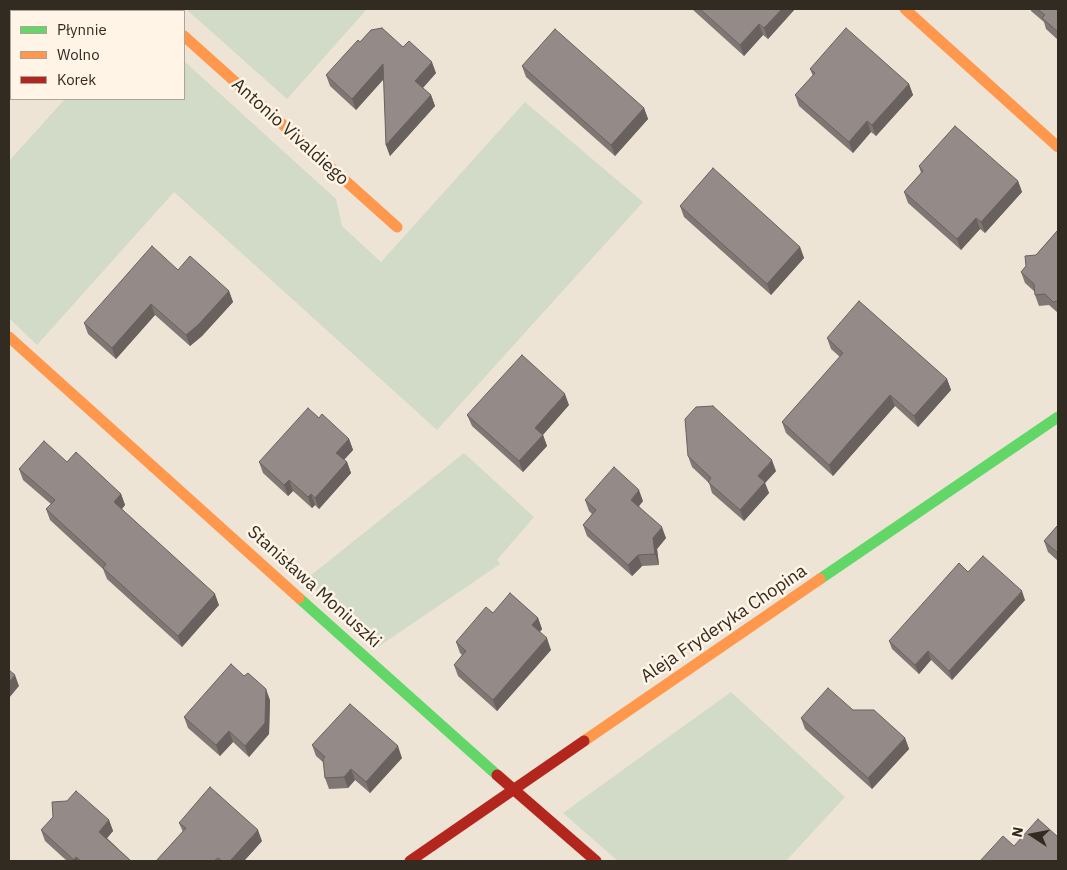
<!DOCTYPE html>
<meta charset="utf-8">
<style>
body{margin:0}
#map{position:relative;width:1067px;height:870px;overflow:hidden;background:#ede4d6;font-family:"IBM Plex Sans",sans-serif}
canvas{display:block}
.frame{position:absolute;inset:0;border:10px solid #312b21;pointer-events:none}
.legend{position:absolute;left:10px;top:10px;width:175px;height:90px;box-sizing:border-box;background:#fff4e5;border:1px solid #ada497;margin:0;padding:6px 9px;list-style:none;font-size:15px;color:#312b21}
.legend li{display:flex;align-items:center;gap:10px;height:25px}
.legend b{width:25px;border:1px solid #ada497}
.north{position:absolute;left:1007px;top:810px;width:50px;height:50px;-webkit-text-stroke:4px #fff4e5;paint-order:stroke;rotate:281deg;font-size:14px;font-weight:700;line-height:20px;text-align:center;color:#312b21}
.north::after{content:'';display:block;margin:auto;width:18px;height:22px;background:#312b21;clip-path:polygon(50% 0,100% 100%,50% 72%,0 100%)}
</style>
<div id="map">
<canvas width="1067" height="870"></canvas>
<div class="frame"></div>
<ul class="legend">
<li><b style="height:6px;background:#63d668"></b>Płynnie</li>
<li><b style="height:6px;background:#ff974d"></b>Wolno</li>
<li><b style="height:6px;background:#b3261e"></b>Korek</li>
</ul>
<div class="north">N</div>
</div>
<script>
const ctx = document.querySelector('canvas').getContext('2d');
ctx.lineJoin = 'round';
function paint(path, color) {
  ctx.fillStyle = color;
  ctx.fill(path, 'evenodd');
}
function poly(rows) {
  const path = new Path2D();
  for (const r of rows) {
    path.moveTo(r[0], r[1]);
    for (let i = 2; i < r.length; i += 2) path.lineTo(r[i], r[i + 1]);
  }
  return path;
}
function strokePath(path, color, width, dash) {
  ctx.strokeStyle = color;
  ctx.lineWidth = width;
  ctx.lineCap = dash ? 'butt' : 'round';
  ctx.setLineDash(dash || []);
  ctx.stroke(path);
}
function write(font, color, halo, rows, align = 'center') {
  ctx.font = font + ' "IBM Plex Sans",sans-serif';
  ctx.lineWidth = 5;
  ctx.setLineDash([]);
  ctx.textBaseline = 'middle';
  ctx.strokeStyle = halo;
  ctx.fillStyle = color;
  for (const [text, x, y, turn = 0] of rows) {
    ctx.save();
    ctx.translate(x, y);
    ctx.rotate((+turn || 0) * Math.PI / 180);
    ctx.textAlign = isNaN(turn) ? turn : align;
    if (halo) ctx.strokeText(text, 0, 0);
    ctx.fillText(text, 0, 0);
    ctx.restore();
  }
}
const green = poly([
 [186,9,367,9,287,99],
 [184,61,336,199,342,226,381,262,525,102,643,202,437,430,174,192,37,345,9,318,9,161,65,99,184,99],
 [464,453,534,517,497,560,500,564,378,647,305,580],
 [731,692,845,797,786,861,618,861,563,813]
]);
const street = poly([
 [153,9,156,11]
]);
const fast = poly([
 [820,579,1058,417],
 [299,598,497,775]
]);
const slow = poly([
 [905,9,1058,147],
 [184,36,397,227],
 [9,337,299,598],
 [584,741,820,579]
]);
const jam = poly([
 [497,775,596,861],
 [410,861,584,741]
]);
const wall = poly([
 [9,9,36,9,34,11,12,11],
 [692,9,795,9,768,39,763,35,744,56],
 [1031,9,1058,9,1058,40,1046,29,1044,22,1031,11],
 [360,42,403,47,436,73,423,88,431,95,435,106,390,156,386,145,384,79,356,110,330,86,326,75],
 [522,66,644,108,648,119,615,156,526,77],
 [810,69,909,84,913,95,876,136,871,132,853,153,799,106,795,95,813,76],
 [919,166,1018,181,1022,192,985,233,980,229,961,250,908,203,904,192,921,173],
 [680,206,800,247,804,258,771,295,684,217],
 [1058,230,1058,313,1049,305,1039,306,1035,295,1035,292,1025,283,1021,272],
 [178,270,229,291,233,302,202,336,190,346,155,315,116,359,88,334,84,323],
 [827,338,947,379,951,390,918,427,895,406,833,476,786,433,782,422,840,357,831,349],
 [569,405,543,435,547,446,523,472,472,426,467,415],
 [319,418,349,439,353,450,344,460,347,462,351,473,319,509,315,505,312,508,293,491,288,496,263,473,259,462],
 [688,456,776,471,765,483,769,493,744,521,712,493,709,483,692,467],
 [67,462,121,494,125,505,122,509,219,605,182,647,107,579,103,569,50,520,46,509,51,504,23,480,19,469],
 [585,500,643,501,639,506,666,538,657,549,659,565,642,566,632,576,587,536,583,525,592,514,589,511],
 [1058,525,1058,561,1048,552,1044,541],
 [968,572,1025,600,952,680,931,660,919,674,892,649,889,641],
 [493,613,538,618,542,629,540,632,551,650,497,711,458,676,454,665,462,655,460,653,456,642],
 [270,700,269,734,249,757,233,742,220,756,188,728,184,717],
 [853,710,905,738,909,749,872,789,805,729,801,718],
 [312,745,402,758,370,793,355,780,348,788,329,789,325,778,324,763,316,756],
 [109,820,113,831,107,838,131,861,67,861,45,841,41,830],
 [179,823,262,841,244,861,156,861,183,832]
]);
const shadedWall = poly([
 [22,9,36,9,34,11,20,11],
 [782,9,795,9,768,39,764,28],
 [759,24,763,35,744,56,740,45],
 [432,62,436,73,419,92,415,81],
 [383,64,387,75,356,110,352,99],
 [909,84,913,95,876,136,872,125],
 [431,95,435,106,390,156,386,145],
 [644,108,648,119,615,156,611,145],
 [867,121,871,132,853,153,849,142],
 [1018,181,1022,192,985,233,981,222],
 [976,218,980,229,961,250,957,239],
 [800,247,804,258,771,295,767,284],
 [229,291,233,302,202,336,190,346,186,335],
 [151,304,155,315,116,359,112,348],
 [947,379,951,390,918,427,914,416],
 [565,394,569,405,539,439,535,428],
 [890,395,895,406,833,476,829,465],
 [543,435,547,446,523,472,519,461],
 [349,439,353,450,340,464,336,453],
 [772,460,776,471,765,483,769,493,744,521,740,510,758,476],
 [347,462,351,473,319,509,315,498],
 [289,480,293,491,288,496,284,485],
 [639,490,643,501,635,511,631,500],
 [121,494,125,505,118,513,114,502],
 [311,494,315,505,312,508,308,497],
 [662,527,666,538,657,549,659,565,655,554,653,538],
 [638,555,642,566,632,576,628,565],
 [1022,591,1025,600,952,680,949,671],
 [215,594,219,605,182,647,178,636],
 [538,618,542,629,536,636,532,625],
 [547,638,551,650,497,711,493,700],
 [928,651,931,660,919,674,915,665],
 [15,675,19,686,9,698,9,682],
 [266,689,270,700,269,734,249,757,245,746],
 [229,731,233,742,220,756,216,745],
 [905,738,909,749,872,789,868,778],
 [398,746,402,758,370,793,366,782],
 [351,769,355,780,348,788,344,777],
 [109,820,113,831,103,843,99,832],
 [258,830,262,841,244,861,230,861],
 [76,857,78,861,74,861,74,860]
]);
const building = poly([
 [700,9,782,9,764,28,759,24,740,45,700,9],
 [1037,9,1058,9,1058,32,1042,18,1045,15,1037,9],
 [382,28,403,47,409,41,432,62,415,81,431,95,386,145,383,64,352,99,326,75,358,40,360,42,371,30,382,28],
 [846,28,909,84,872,125,867,121,849,142,795,95,815,73,810,69,846,28],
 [555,29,644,108,611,145,522,66,555,29],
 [955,126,1018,181,981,222,976,218,957,239,904,192,923,171,919,166,955,126],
 [713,168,800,247,767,284,680,206,713,168],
 [1058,230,1058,301,1053,302,1045,294,1035,295,1034,284,1021,272,1026,266,1025,256,1036,255,1058,230],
 [152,246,178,270,190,256,229,291,198,325,186,335,151,304,112,348,84,323,152,246],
 [859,301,947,379,914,416,890,395,829,465,782,422,843,353,827,338,859,301],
 [522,355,565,394,535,428,543,435,519,461,467,415,522,355],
 [713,406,772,460,758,476,765,482,740,510,708,482,711,478,688,456,685,419,696,407,713,406],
 [308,408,319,418,322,414,349,439,336,453,347,462,315,498,311,494,308,497,289,480,284,485,259,462,308,408],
 [44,441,67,462,76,452,121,494,114,502,215,594,178,636,103,568,106,564,46,509,55,500,19,469,44,441],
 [614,467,639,490,631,500,662,527,653,538,655,554,638,555,628,565,583,525,596,510,585,500,614,467],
 [1058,525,1058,553,1044,541,1058,525],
 [983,556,1022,591,949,671,928,651,915,665,889,641,959,563,968,572,983,556],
 [510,593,538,618,532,625,547,638,493,700,454,665,466,651,456,642,486,607,493,613,510,593],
 [231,664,244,676,248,673,266,689,265,723,245,746,229,731,216,745,184,717,231,664],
 [9,670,15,675,9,682,9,670],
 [828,688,853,710,874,710,905,738,868,778,801,718,828,688],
 [350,704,398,746,366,782,351,769,344,777,325,778,323,759,325,757,312,745,350,704],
 [210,787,258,830,230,861,222,861,218,858,214,861,156,861,186,828,179,823,210,787],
 [76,791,109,820,99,832,131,861,81,861,76,857,74,860,41,830,53,817,52,802,67,801,76,791],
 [1038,819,1058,837,1058,861,980,861,1003,836,1014,846,1038,819]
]);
const streetNames = [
 ["Antonio Vivaldiego",290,132,42],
 ["Stanisława Moniuszki",314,587,42],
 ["Aleja Fryderyka Chopina",724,624,-34]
];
paint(green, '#d2dbc8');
strokePath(street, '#aca6a1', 28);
strokePath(fast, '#63d668', 11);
strokePath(slow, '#ff974d', 11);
strokePath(jam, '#b3261e', 11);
paint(wall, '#7f7774');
paint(shadedWall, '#68615e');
paint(building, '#948a87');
strokePath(building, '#68615e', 1);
write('18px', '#312b21', '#fff4e5', streetNames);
</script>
